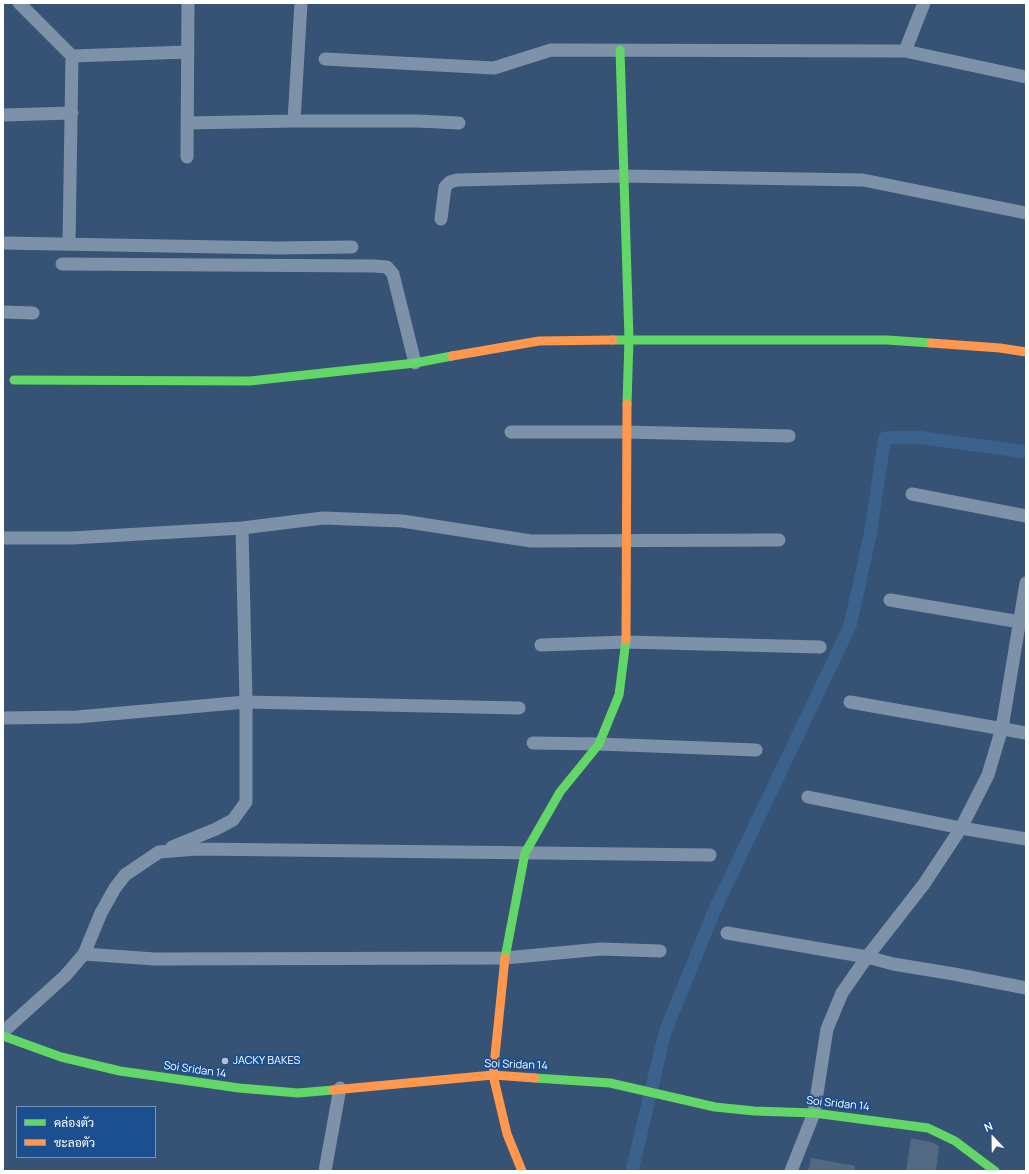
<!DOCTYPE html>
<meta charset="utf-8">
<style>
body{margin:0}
#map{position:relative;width:1029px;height:1174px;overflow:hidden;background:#365274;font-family:Manrope,Sarabun,sans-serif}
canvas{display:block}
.frame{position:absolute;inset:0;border:4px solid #fff;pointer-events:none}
.legend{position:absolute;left:16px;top:1106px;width:140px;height:52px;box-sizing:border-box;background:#1b4f8f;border:1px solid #7695bc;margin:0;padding:5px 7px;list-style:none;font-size:12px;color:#fff}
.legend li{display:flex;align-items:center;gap:8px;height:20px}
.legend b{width:20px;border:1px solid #7695bc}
.north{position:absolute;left:973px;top:1118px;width:40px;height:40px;-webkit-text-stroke:3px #1b4f8f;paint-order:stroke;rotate:338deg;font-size:11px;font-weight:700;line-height:16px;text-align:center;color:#fff}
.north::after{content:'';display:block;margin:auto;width:14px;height:18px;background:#fff;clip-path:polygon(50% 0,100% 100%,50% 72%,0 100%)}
</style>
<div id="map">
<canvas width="1029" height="1174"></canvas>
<div class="frame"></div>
<ul class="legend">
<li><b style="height:5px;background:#63d668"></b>คล่องตัว</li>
<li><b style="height:5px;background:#ff974d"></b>ชะลอตัว</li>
</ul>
<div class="north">N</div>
</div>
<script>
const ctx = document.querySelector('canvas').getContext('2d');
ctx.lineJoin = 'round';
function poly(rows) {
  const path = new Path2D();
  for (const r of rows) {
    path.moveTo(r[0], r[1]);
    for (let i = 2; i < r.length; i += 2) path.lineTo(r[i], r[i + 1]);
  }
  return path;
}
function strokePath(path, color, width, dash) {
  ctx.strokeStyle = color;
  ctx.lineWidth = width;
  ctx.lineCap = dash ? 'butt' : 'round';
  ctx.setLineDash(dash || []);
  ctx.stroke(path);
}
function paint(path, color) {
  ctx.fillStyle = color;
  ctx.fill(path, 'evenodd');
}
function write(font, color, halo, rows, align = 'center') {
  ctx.font = font + ' Manrope,sans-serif';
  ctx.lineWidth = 4;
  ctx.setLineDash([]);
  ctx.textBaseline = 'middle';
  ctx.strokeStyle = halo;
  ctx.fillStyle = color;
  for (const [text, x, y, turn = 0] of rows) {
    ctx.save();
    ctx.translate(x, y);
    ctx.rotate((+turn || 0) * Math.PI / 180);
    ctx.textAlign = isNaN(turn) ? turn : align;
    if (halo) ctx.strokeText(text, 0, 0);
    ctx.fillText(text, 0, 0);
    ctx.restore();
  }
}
const canal = poly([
 [632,1171,665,1032,715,909,850,626,870,535,885,438,917,437,1026,452]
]);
const building = poly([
 [911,1138,931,1142,939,1146,936,1171,906,1171],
 [811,1158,855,1166,855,1171,808,1171]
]);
const street = poly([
 [19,3,72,56,69,244],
 [905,51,924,3],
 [72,56,188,52],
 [325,59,494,68,551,50,905,51,1026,77],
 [3,115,72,113],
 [294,121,301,3],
 [187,123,294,121,418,121,459,123],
 [187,157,188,3],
 [441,219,445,187,450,182,457,180,623,176,863,180,1026,213],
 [3,243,277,248,352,247],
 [62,264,374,266,387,267,393,274,415,363],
 [3,312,33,313],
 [511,432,626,432,789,436],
 [912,494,1026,516],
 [3,538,72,538,242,528,323,518,402,521,531,541,779,540],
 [890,600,1026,623],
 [541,645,626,642,820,647],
 [850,702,1026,733],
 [3,718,77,717,246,702,519,708],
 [533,743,599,744,756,750],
 [808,797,961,828,1026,839],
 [172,847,216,829,233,820,246,802,246,702,242,528],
 [727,933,867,957,893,964,954,974,1026,988],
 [84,954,155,959,505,958,601,949,660,951],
 [3,1032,65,976,84,954,101,913,115,888,125,875,159,852,197,849,710,855],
 [325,1171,340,1088],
 [791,1171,814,1113,827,1029,842,993,867,957,924,884,961,828,988,775,1002,728,1026,583]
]);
const fast = poly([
 [620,50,629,339,627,404],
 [613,340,887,340,931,343],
 [14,380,250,381,415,363,452,356],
 [505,958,525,853,560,792,599,744,619,695,626,640],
 [3,1036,61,1057,120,1071,239,1088,298,1093,333,1090],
 [535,1078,610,1083,715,1107,754,1111,814,1113,928,1128,955,1141,995,1171]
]);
const slow = poly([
 [931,343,1000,348,1026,352],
 [452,356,539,341,613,340],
 [626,640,627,404],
 [505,958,493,1075,507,1134,522,1171],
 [333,1090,493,1075,535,1078]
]);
const markers = [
 [225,1061,4,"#b9c2ce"]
];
const poiNames = [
 ["JACKY BAKES",233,1061]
];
const streetNames = [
 ["Soi Sridan 14",516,1065,2],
 ["Soi Sridan 14",195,1070,8],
 ["Soi Sridan 14",838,1104,6]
];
strokePath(canal, '#3b618d', 13);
paint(building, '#526984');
strokePath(street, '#7d92a8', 13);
strokePath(fast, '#63d668', 9);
strokePath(slow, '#ff974d', 9);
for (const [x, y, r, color] of markers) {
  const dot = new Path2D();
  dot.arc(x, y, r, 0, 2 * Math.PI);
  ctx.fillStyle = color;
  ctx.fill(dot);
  strokePath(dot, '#1b4f8f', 1.5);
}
write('11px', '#fff', '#1b4f8f', poiNames, 'left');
write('11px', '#fff', '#1b4f8f', streetNames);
</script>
